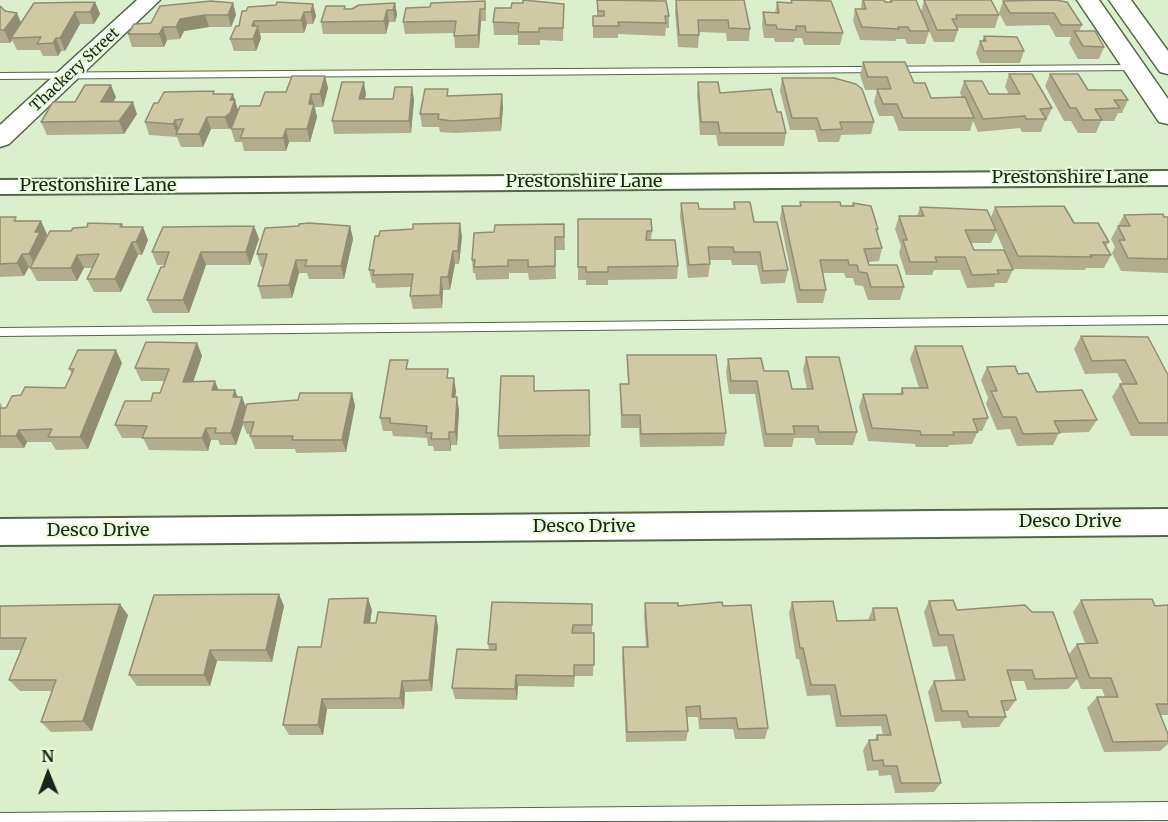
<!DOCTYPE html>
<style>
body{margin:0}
#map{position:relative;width:1168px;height:822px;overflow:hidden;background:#dbefcd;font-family:Merriweather,serif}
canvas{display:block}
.north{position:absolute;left:18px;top:744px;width:60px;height:60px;-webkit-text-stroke:4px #e8fcda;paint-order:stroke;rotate:359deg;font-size:16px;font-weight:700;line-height:24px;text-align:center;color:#1c2317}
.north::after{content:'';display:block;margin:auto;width:21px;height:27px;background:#1c2317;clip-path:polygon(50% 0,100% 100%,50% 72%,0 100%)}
</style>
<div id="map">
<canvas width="1168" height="822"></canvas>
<div class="north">N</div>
</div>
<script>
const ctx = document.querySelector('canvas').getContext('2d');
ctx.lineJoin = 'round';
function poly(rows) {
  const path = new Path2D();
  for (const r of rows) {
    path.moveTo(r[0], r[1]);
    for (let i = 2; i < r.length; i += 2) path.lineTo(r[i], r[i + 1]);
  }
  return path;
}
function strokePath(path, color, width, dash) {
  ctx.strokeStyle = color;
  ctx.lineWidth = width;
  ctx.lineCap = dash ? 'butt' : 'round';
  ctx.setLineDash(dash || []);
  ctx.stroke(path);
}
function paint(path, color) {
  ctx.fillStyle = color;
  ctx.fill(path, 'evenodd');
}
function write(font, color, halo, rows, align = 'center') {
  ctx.font = font + ' Merriweather,serif';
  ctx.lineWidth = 4.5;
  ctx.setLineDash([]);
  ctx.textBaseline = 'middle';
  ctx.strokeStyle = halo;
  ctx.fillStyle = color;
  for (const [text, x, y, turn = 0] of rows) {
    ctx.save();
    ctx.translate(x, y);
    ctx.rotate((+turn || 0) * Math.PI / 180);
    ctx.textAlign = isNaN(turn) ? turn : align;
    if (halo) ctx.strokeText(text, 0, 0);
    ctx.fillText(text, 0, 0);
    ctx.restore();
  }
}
const lane = poly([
 [1135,65,1140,68,1138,70,0,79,0,73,1135,65],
 [1168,316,1168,324,0,336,0,328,1168,316],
 [1168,802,1168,820,0,822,0,813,1168,802]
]);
const street = poly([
 [1168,171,1168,185,0,194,0,180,1168,171],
 [1168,509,1168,535,0,545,0,519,1168,509]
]);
const secondary = poly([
 [137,0,160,0,9,144,0,147,0,125,137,0],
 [1077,0,1099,0,1168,99,1168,124,1159,122,1077,0],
 [1109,0,1131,0,1168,51,1168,74,1160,72,1109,0]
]);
const wall = poly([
 [597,0,669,16,669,28,666,28,665,36,618,34,618,38,593,38,593,16,597,16],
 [676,0,750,29,749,41,727,41,726,33,699,32,698,48,678,47,675,12],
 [791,0,843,33,840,45,804,45,802,38,795,38,794,42,775,42,774,38,764,38,762,25,763,12,775,13,777,2,791,3],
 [862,0,884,0,885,2,890,2,890,0,916,0,929,31,925,44,907,44,905,39,896,39,896,41,860,40,853,21,855,9,861,9],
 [924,0,999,15,995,28,956,28,958,30,954,42,934,42,921,12],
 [1055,0,1082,25,1079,31,1104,47,1099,59,1078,59,1069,43,1071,37,1056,37,1049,25,1006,26,999,13,1003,1],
 [485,1,486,13,486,21,481,21,479,48,455,48,454,33,405,34,403,22,430,7],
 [95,2,100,14,94,24,80,24,65,51,61,51,58,56,43,56,40,50,17,50,12,40,10,43,0,43,0,6,21,22],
 [233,3,236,15,231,27,209,27,184,31,180,39,167,40,164,47,132,47,128,34,151,23],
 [395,3,397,15,395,22,389,22,386,34,323,34,321,22,346,9,352,9],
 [313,4,316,16,313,24,307,24,304,33,260,33,261,38,256,51,234,51,230,39,239,26,242,11],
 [564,4,563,41,540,40,540,45,518,45,518,35,494,35,493,22,511,8],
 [984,36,1024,51,1020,63,980,63,976,53,980,41,982,41],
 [863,62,914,83,931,98,962,97,960,93,964,81,989,94,1009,94,1005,87,1009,74,1052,108,1046,121,1045,121,1041,132,1022,132,1020,128,978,132,973,121,970,131,899,131,893,116,879,116,874,102,877,90,865,90,860,75],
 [1050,74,1088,90,1128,100,1122,113,1118,113,1114,121,1101,121,1096,133,1078,133,1071,121,1064,121,1045,86],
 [325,76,328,88,323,107,315,107,317,117,310,142,289,142,286,151,244,151,242,142,235,142,231,129,232,127,229,129,211,129,203,147,181,147,177,137,149,135,145,122,158,103,215,94,233,94,238,111,260,106,286,92],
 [782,78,874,122,871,134,841,135,839,142,818,142,815,130,790,130,780,91],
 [698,82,720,93,777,112,786,133,784,146,718,146,716,135,700,135,697,95],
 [412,87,414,100,411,133,334,134,332,121,366,94,365,99,393,99],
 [449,96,503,107,501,131,453,133,440,132,439,127,422,127,420,114],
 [116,97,113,102,137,114,124,134,47,135,41,122,75,102],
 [734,202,754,222,788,270,785,283,761,284,757,265,732,265,731,260,709,260,710,264,708,277,688,278,680,216,681,203,699,209,733,209],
 [800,202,841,206,852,206,853,203,878,229,877,233,882,248,879,261,868,262,869,265,904,287,900,300,868,300,863,286,855,285,853,278,846,278,844,273,823,273,826,290,823,303,797,303,780,219,782,206,800,206],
 [920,207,991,217,995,207,1074,223,1109,242,1106,247,1111,255,1104,268,1086,268,1085,270,1013,269,1007,283,995,283,994,287,967,288,960,270,934,270,932,275,906,275,899,253,901,246,895,229,899,216,917,216],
 [996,232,1004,250,974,250,971,243,991,243],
 [1124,215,1168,217,1168,273,1121,271,1112,253,1115,247,1111,239],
 [0,217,18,221,47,234,45,240,71,231,87,227,122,224,124,227,148,240,142,255,138,255,121,292,94,292,87,279,93,268,84,268,77,281,37,281,30,268,30,267,29,267,24,276,0,277],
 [578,219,652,231,651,240,678,266,677,279,608,280,608,285,586,285,586,280,578,280],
 [564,224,565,250,555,250,556,279,529,280,528,273,509,273,509,279,476,280,475,273,473,273,472,260,494,232],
 [254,226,259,239,250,265,206,265,189,313,153,313,147,300,164,265,157,265,152,252],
 [350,226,353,239,344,279,309,279,307,273,299,273,292,298,262,299,258,286,263,267,261,267,257,254],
 [462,236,459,264,455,264,450,290,443,290,442,308,413,309,410,296,411,287,376,288,375,283,372,283,369,270],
 [1081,336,1168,375,1168,436,1131,436,1112,397,1120,384,1123,384,1117,373,1085,374,1074,349],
 [197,343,202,356,193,382,238,397,242,397,246,407,352,393,355,406,346,452,296,453,295,449,255,449,250,436,251,434,247,434,243,424,236,445,220,445,218,440,211,440,208,451,149,450,143,438,122,438,115,425,151,401,160,393,164,381,141,381,135,368],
 [915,346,988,418,982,431,978,431,972,444,949,445,948,447,916,447,915,444,868,441,859,407,863,394,900,394,902,388,919,388,910,359],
 [627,355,726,433,724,446,640,447,639,428,621,428,620,384,628,384],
 [806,357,857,432,853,445,816,445,814,438,794,438,792,447,764,447,755,394,729,394,726,372,728,359,764,371,792,389,807,389,803,370],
 [122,363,88,449,56,450,51,442,27,442,24,448,0,448,0,402,2,406,1,408,6,408,21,395,65,388,72,374,69,369],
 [987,367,1018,374,1037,392,1097,420,1089,432,1059,433,1053,445,1017,446,1010,429,997,430,986,404,988,398,981,380],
 [409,369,449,378,456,391,455,397,459,410,457,445,451,445,451,451,434,451,433,446,428,446,427,438,393,436,392,431,383,431,380,418],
 [535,391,590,435,590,447,499,449,498,436],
 [1081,600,1155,606,1168,605,1168,715,1160,715,1168,734,1168,744,1160,751,1104,752,1087,708,1097,697,1105,697,1102,689,1081,689,1077,679,1068,689,1027,690,1024,681,1010,681,1016,700,1008,711,1005,711,1006,717,999,727,962,728,960,721,935,722,928,692,934,681,956,681,947,646,933,647,924,612,929,601,957,610,1069,654,1077,644,1085,643,1073,612],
 [792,602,837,621,868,620,873,608,941,783,934,792,895,793,891,775,879,776,878,770,867,771,863,750,869,740,875,740,877,735,883,735,881,726,836,727,830,695,807,696,799,659,796,659,789,613],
 [645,603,678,606,723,606,768,728,765,739,735,739,733,729,699,729,698,717,687,717,688,731,686,741,626,742,622,658,623,647,646,647,644,615],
 [592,604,592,633,594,633,593,676,575,676,574,687,518,686,517,700,455,699,452,688,489,650,488,644],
 [0,606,128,615,92,731,51,732,41,722,52,691,20,691,9,680,21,650,0,650],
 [284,606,272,662,217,661,210,686,137,686,129,675],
 [372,610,370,623,376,623,436,616,438,627,432,691,405,692,404,709,327,709,323,735,289,735,283,725,321,647]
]);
const shadedWall = poly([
 [95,2,100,14,94,24,90,12],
 [233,3,236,15,231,27,228,15],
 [395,3,397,15,395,22,393,10],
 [313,4,316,16,313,24,311,12],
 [480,9,481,21,479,48,478,35],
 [387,10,389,22,386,34,384,21],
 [75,12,80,24,65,51,60,38],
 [304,12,307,24,304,33,301,20],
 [17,13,22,25,11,38,12,40,10,43,4,30],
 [205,15,209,27,184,31,180,39,176,27,180,19],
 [254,21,257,30,258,26,261,38,256,51,253,39,252,26],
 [163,27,167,40,164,47,159,34],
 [56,38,61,51,58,56,53,43],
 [325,76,328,88,323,107,320,94],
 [364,82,366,94,362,111,359,99],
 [111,85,116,97,107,115,101,102],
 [412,87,414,100,411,133,409,121],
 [233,94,239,113,234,125,229,129,225,117],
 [311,94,317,117,310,142,307,129,309,104],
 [502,94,503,107,501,131,500,118],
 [133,102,137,114,124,134,119,121],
 [207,117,211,129,203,147,199,134],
 [175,120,180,132,177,134,173,124],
 [286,129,289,142,286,151,283,138],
 [41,221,47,234,44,240,47,245,36,267,29,254,35,232],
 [460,223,462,236,459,264,458,251],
 [254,226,259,239,250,265,246,252],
 [350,226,353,239,344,279,341,266],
 [143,227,148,240,142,255,136,242],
 [132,242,138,255,121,292,115,279],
 [453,251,455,264,450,290,448,277],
 [201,252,206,265,189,313,183,300],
 [22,254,29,267,24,276,17,263],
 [77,255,84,268,77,281,71,268],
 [296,260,299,273,292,298,289,285],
 [441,277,443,290,442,308,440,295],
 [197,343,202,356,189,394,183,382],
 [116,350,122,363,88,449,80,437],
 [454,378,456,391,454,410,452,397],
 [215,381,220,394,212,390],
 [235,390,240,403,242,397,247,410,242,422,243,424,236,445,231,433,233,397],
 [352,393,355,406,346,452,342,440],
 [457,397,459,410,457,445,455,432],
 [206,428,211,440,208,451,202,438],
 [19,430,27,442,24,448,16,436],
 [449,432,451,445,451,451,449,439],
 [279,594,284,606,272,662,266,650],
 [368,598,372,610,368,634,364,623],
 [120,604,128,615,92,731,83,721],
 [436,616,438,627,432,691,429,680],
 [210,650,217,661,210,686,204,675],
 [516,675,518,686,517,700,515,689],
 [402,681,405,692,404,709,400,698],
 [322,699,327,709,323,735,318,725]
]);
const building = poly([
 [523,0,564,4,563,28,539,28,539,32,518,32,519,23,493,22,495,8,511,8,512,3,523,3,523,0],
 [597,0,666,1,669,16,665,16,666,23,618,22,619,26,593,26,593,16,604,16,604,11,598,11,597,0],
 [676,0,744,0,750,29,729,28,728,20,698,20,699,35,679,35,676,0],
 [791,0,831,1,843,33,806,32,805,26,796,26,796,30,777,29,776,25,766,25,763,12,779,13,777,2,792,3,791,0],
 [863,0,884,0,885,2,892,2,891,0,916,0,929,31,910,31,908,27,898,27,899,29,862,27,855,9,866,9,863,0],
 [924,0,991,0,999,15,956,15,957,19,952,19,958,30,937,30,924,0],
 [1055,0,1067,2,1082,25,1061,25,1054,13,1010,13,1003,1,1055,0],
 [211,1,233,3,228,15,205,15,180,19,176,27,163,27,159,34,128,34,134,24,151,23,160,6,211,1],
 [485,1,485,9,480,9,478,35,454,36,456,21,403,22,406,8,430,7,431,3,485,1],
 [95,2,90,12,75,12,60,38,56,38,53,43,37,44,41,37,11,38,34,3,95,2],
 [277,2,313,4,311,12,304,12,301,20,254,21,252,26,258,26,253,39,230,39,236,26,239,26,242,11,246,11,248,7,276,5,277,2],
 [395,3,393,10,387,10,384,21,321,22,326,6,345,6,344,9,352,9,359,5,395,3],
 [0,6,5,11,17,13,4,30,0,30,0,6],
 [1074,31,1095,31,1104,47,1083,46,1074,31],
 [984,36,1017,37,1024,51,984,51,980,41,986,41,984,36],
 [863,62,905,62,914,83,925,83,931,98,965,97,974,118,903,118,897,104,883,104,877,89,891,89,887,77,868,77,863,62],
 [1009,74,1032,74,1052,108,1040,109,1046,119,1026,119,1025,116,983,119,964,81,982,81,989,94,1020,94,1009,74],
 [1050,74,1078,74,1088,90,1121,90,1128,100,1114,100,1120,108,1095,109,1102,120,1083,120,1076,108,1070,108,1050,74],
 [292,76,325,76,320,94,311,94,309,104,314,104,307,129,286,129,283,138,240,138,244,129,231,129,240,106,260,106,265,92,286,92,292,76],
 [782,78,834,78,856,84,862,89,874,122,840,122,842,129,821,130,817,118,792,118,782,78],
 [342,82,364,82,359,99,393,99,395,87,412,87,409,121,332,121,342,82],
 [698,82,718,82,720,93,771,89,777,112,781,112,786,133,720,133,718,122,701,122,698,82],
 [85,85,111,85,101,102,133,102,119,121,41,122,53,102,75,102,85,85],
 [425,89,448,89,447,96,502,94,500,118,452,121,438,119,439,114,420,114,425,89],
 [214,91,213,94,233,94,230,100,235,100,230,113,225,117,207,117,199,134,176,134,183,119,175,120,173,124,145,122,154,103,158,103,164,92,214,91],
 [734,202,750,202,754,222,777,222,788,270,763,271,760,252,734,252,733,247,708,247,710,264,689,265,681,203,698,203,699,209,735,209,734,202],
 [800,202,840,202,841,206,854,206,853,203,871,206,878,229,876,229,882,248,864,249,869,265,897,265,904,287,871,287,867,273,859,272,857,265,849,265,848,260,820,260,826,290,800,290,782,206,801,206,800,202],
 [1064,206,1074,223,1098,223,1109,242,1103,242,1111,255,1090,255,1092,257,1018,256,995,207,1064,206],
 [920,207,987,210,996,230,965,230,974,250,1004,250,1013,270,997,270,999,274,972,275,965,257,935,257,937,262,910,262,903,240,907,240,899,216,924,216,920,207],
 [1163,214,1164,217,1168,217,1168,259,1128,258,1119,240,1125,240,1118,226,1130,226,1124,215,1163,214],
 [0,217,16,217,14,221,41,221,35,232,40,232,29,254,22,254,17,263,0,264,0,217],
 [578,219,651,219,652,231,647,231,646,240,675,240,678,266,608,267,608,272,586,272,586,267,578,267,578,219],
 [88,223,122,224,120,227,143,227,136,242,132,242,115,279,87,279,99,254,77,255,71,268,30,268,50,231,71,231,73,228,87,227,88,223],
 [309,223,350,226,341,266,305,266,307,260,296,260,289,285,258,286,267,254,257,254,265,228,299,226,299,224,309,223],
 [460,223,458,251,453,251,448,277,441,277,440,295,410,296,413,274,373,275,374,270,369,270,375,236,379,236,380,231,413,229,413,224,460,223],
 [564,224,564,237,555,237,555,266,528,267,528,260,508,260,508,266,474,267,475,260,472,260,474,233,494,232,495,225,564,224],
 [254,226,246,252,201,252,183,300,147,300,161,267,164,267,169,252,152,252,163,227,254,226],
 [1081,336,1148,337,1168,375,1168,423,1139,423,1120,384,1137,384,1125,360,1092,361,1081,336],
 [146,342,197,343,183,382,215,381,212,390,235,390,233,397,242,397,231,433,215,433,216,428,206,428,202,438,142,438,147,426,115,425,125,401,151,401,153,393,160,393,169,369,135,368,146,342],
 [915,346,962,346,988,418,973,419,978,432,953,432,954,435,921,435,920,431,872,428,863,394,903,394,902,388,928,388,915,346],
 [78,350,116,350,80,437,48,437,52,429,19,430,16,436,0,436,0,408,6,408,12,396,21,395,25,387,65,388,74,369,69,369,78,350],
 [627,355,716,355,726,433,641,434,640,415,622,415,620,384,629,384,627,355],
 [806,357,839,357,857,432,819,432,818,426,793,426,795,434,766,434,757,381,731,381,728,359,761,358,764,371,788,371,792,389,813,389,806,357],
 [390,360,408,360,406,369,448,369,447,378,454,378,452,397,457,397,455,432,449,432,449,439,431,439,432,433,426,433,427,426,390,423,390,418,380,418,390,360],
 [1015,366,1018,374,1028,373,1037,392,1082,390,1097,420,1054,421,1060,433,1023,434,1016,417,1003,417,991,391,997,391,987,367,1015,366],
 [501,376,534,376,534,391,589,390,590,435,498,436,501,376],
 [300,393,352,393,342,440,292,440,293,436,250,436,254,422,242,422,247,404,298,400,300,393],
 [279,594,266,650,210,650,204,675,129,675,154,595,279,594],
 [368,598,364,623,376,623,378,612,436,616,429,680,402,681,400,698,322,699,318,725,283,725,298,647,321,647,329,599,368,598],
 [1152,599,1155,606,1168,605,1168,704,1156,704,1168,734,1168,741,1113,742,1097,697,1118,697,1111,678,1090,678,1077,644,1098,643,1081,600,1152,599],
 [953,600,957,610,1025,605,1032,612,1053,612,1077,678,1035,679,1032,670,1007,670,1016,700,1001,701,1006,717,969,717,967,711,942,711,934,681,965,680,953,635,939,635,929,601,953,600],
 [833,601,837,621,875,620,873,608,897,608,941,783,901,783,897,766,884,766,883,760,873,761,869,740,878,740,877,735,891,735,886,715,841,716,835,685,811,685,803,648,800,648,792,602,833,601],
 [492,602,592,604,592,625,573,625,572,633,594,633,594,665,574,665,574,676,516,675,515,689,452,688,457,649,496,650,496,644,488,644,492,602],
 [722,602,723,606,751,605,768,728,738,729,736,718,701,719,700,706,686,707,688,731,627,732,623,647,648,647,645,603,678,603,678,606,722,602],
 [120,604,83,721,41,722,56,680,9,680,26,638,0,638,0,606,120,604]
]);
const farStreetnames = [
 ["Thackery Street",75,70,-43]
];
const streetNames = [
 ["Prestonshire Lane",1070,178],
 ["Prestonshire Lane",584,182],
 ["Prestonshire Lane",98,186],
 ["Desco Drive",1070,522],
 ["Desco Drive",584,527],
 ["Desco Drive",98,531]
];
strokePath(lane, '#546548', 2);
strokePath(street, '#546548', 4);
strokePath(secondary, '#546548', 3);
paint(lane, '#fff');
paint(street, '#fff');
paint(secondary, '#fff');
paint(wall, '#b2ad8d');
paint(shadedWall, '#918d73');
paint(building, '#cfc9a4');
strokePath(building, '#918d73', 1.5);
write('15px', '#1c2317', '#e8fcda', farStreetnames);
write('18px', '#1c2317', '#e8fcda', streetNames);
</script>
